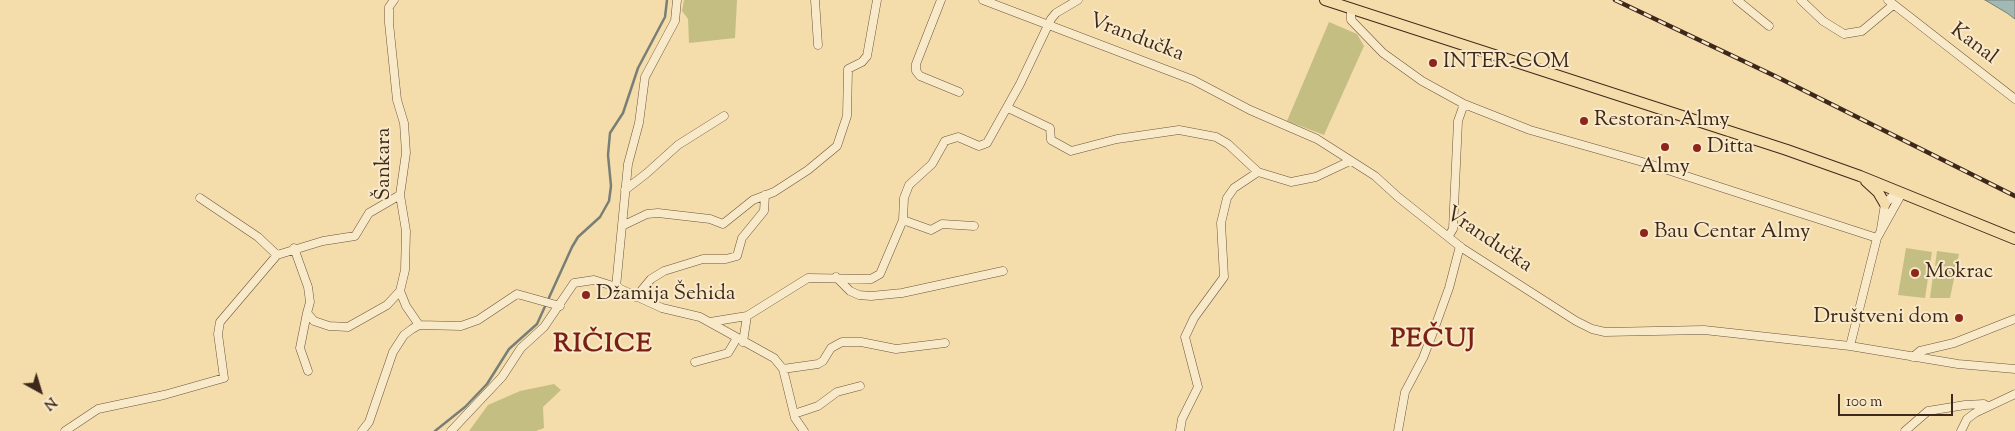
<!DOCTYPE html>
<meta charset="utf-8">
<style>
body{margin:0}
#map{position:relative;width:2015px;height:431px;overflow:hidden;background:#f4ddab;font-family:"Sorts Mill Goudy",serif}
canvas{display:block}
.north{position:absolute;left:15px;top:366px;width:50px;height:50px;-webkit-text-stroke:4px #f8e9c8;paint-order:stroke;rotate:141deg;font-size:14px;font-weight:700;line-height:20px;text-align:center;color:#3e271b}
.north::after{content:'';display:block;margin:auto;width:18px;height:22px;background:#3e271b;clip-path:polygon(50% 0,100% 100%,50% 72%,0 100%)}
.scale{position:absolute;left:1838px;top:394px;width:115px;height:22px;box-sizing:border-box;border:2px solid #3e271b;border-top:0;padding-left:6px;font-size:15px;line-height:18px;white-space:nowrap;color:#3e271b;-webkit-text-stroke:4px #f8e9c8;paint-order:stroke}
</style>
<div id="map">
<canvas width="2015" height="431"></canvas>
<div class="north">N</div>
<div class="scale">100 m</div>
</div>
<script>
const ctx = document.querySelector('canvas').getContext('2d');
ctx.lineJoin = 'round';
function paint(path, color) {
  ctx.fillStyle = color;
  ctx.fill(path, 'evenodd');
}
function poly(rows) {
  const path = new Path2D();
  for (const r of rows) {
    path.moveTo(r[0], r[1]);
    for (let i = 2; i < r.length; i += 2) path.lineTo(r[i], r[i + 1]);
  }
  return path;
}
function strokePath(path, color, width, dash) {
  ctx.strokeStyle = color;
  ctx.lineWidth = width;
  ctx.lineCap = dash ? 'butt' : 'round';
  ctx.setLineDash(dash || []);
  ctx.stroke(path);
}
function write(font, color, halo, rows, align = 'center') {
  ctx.font = font + ' "Sorts Mill Goudy",serif';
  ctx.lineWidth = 4;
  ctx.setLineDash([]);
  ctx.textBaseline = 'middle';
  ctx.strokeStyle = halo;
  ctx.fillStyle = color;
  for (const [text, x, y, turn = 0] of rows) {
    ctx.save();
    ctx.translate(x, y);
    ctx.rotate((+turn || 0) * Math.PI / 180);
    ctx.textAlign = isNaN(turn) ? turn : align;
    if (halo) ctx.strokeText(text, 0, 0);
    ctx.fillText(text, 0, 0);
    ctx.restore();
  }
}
const green = poly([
 [684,0,737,0,735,38,689,43,688,19,682,11],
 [1329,22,1357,34,1364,46,1324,135,1287,121],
 [1906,248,1932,252,1925,298,1898,295],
 [1937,251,1959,254,1956,267,1935,266],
 [1934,268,1956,269,1950,298,1930,298],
 [554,384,561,390,543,407,544,428,536,431,469,431,488,405,520,391]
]);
const water = poly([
 [1985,0,2015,0,2015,19,2007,13,1985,0]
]);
const stream = poly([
 [435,431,465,407,487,384,509,349,537,324,572,247,578,237,600,217,609,201,611,186,608,155,610,133,623,113,638,68,665,17,667,0]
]);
const minor = poly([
 [394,0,389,7,389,23,397,100,404,123,406,153,400,195,406,231,405,270,400,291,406,306,419,325],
 [677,0,675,21,645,77,639,123,628,164,616,287,662,308,700,317,774,358,783,369,795,418,804,431],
 [815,0,818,45],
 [941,0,916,64,916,71,920,76,959,92],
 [983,0,1193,80,1250,110,1317,139,1375,176,1398,197,1462,248,1576,321,1592,329,1605,332,1704,330,1850,346,1958,364,2015,369],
 [1737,0,1769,26],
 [1801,0,1823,21,1844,34,1862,31,1893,5],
 [1888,0,2015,99],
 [1351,9,1351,20,1383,53,1422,81,1464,104,1530,130,1646,163,1877,238],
 [1008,108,1050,128,1051,140,1071,151,1117,139,1179,130,1216,137,1228,144,1258,172,1291,182,1316,177,1350,161],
 [625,190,647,173,678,145,724,116],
 [200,198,258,237,277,255],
 [903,220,931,230,942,224,974,226],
 [624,225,647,214,658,213,710,219,723,224,753,200,774,192,808,170,837,146,847,116,848,69,862,62,867,56,877,0],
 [1881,229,1885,204,1897,191],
 [1448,237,1453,229,1458,121,1464,104],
 [294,248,308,287,310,302,307,313,314,321,329,326,348,327,387,305,400,291],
 [836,277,850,291,859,295,871,296,902,293,1003,271],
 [636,297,651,279,664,271,703,259,726,259,737,256,742,238,764,211,765,195],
 [307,313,300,348,308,371],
 [710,322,747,316,808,278,871,279,880,274,903,220,904,198,909,185,932,164,945,141,958,137,979,146,987,143,1020,84,1051,19,1056,13,1078,0],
 [743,342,747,316],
 [1850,346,1877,238,1902,193],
 [1913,357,1920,351,1954,343,2015,319],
 [695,362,728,353,737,338],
 [783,369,818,364,823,361,831,348,842,342,861,342,896,349,945,343],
 [794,414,818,406,837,392,860,386],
 [65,431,98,409,164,395,224,378,218,334,220,322,277,255,323,241,355,236,369,213,400,195],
 [362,431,369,422,393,352,404,335,412,329,419,325,461,326,478,320,517,294,560,306],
 [451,431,502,377,521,348,544,327,574,283,594,280,616,287],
 [1180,431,1182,419,1198,387,1185,337,1194,318,1224,277,1221,223,1227,198,1234,188,1258,172],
 [1398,431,1405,392,1423,358,1432,335,1449,288,1460,246],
 [1905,431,1928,411,1965,405,1984,404,1987,406],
 [1961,431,1967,419,1975,413,2015,394]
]);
const major = poly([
 [1325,0,1787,150,1860,176,2015,239],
 [1866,181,1878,192,1885,204]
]);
const rail = poly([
 [1615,0,1777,77,2015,196]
]);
const markers = [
 [1433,63,5,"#8f2418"],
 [1584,121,5,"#8f2418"],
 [1665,147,5,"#8f2418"],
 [1697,148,5,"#8f2418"],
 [1644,233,5,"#8f2418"],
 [1915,273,5,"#8f2418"],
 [586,295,5,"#8f2418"],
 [1959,318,5,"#8f2418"]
];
const streetNames = [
 ["Vrandučka",1136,39,21],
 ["Kanal",1973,45,37],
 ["Šankara",385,164,-90],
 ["Vrandučka",1488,241,34]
];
const poiNames = [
 ["INTER-COM",1443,63],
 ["Restoran Almy",1594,121],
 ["Ditta",1707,148],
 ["Almy",1665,168,"center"],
 ["Bau Centar Almy",1654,233],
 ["Mokrac",1925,273],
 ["Džamija Šehida",596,295],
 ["Društveni dom",1949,318,"right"]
];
const districtNames = [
 ["PEČUJ",1433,342],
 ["RIČICE",603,347]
];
paint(green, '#c4be83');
paint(water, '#a1b9b5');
strokePath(water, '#797f77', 1);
strokePath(stream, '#797f77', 2.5);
strokePath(minor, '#6c543f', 9);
strokePath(major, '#3e271b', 12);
strokePath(minor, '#f8e9c8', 8);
strokePath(major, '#f4ddab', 10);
strokePath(rail, '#3e271b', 4.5);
strokePath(rail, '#f8e9c8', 2.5, [8]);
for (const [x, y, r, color] of markers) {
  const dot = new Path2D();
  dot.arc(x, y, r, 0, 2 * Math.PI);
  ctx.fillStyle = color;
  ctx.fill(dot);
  strokePath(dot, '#f8e9c8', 2);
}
write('21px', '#3e271b', '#f8e9c8', streetNames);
write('21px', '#3e271b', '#f8e9c8', poiNames, 'left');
ctx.letterSpacing = '1px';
write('bold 26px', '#7a1f14', '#f8e9c8', districtNames);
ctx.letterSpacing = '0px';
</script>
